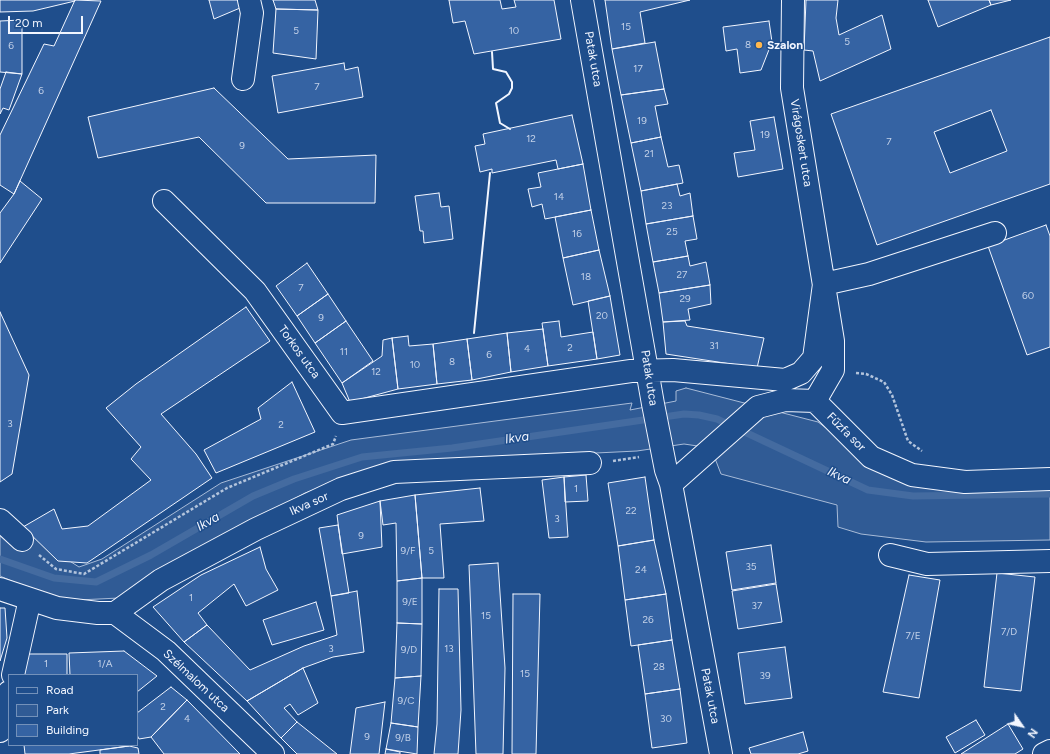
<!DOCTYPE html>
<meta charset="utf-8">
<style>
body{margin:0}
#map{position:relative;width:1050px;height:754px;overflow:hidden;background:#1f4e8c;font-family:Figtree,sans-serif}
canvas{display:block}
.legend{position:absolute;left:8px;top:674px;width:130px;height:72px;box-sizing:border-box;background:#1f4e8c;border:1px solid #7391ba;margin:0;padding:5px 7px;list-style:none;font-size:12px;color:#f2f6ff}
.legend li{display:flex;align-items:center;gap:8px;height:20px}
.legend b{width:20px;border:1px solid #7391ba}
.north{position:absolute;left:1002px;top:706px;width:40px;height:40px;-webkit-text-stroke:3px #1f4e8c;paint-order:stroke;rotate:124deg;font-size:11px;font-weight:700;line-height:16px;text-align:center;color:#f2f6ff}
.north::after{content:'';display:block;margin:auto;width:14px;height:18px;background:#f2f6ff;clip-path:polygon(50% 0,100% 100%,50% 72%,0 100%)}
.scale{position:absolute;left:8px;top:16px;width:75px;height:18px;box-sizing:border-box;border:2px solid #f2f6ff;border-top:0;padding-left:5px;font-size:12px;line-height:14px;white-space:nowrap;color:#f2f6ff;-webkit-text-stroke:3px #1f4e8c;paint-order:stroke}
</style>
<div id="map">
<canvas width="1050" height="754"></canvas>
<ul class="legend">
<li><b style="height:5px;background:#1f4e8c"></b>Road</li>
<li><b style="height:11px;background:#305b95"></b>Park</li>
<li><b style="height:11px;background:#3563a3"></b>Building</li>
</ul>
<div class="north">N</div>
<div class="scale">20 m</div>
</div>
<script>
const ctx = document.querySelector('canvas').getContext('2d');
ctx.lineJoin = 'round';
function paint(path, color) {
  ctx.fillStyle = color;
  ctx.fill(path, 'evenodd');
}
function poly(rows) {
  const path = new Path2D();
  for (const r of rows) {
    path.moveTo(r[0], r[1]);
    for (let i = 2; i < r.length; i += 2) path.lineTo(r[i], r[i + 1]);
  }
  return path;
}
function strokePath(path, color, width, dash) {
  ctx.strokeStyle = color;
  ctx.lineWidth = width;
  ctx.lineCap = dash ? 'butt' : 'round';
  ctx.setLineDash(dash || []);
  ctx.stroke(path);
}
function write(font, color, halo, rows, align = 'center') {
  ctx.font = font + ' Figtree,sans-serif';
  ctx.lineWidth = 3;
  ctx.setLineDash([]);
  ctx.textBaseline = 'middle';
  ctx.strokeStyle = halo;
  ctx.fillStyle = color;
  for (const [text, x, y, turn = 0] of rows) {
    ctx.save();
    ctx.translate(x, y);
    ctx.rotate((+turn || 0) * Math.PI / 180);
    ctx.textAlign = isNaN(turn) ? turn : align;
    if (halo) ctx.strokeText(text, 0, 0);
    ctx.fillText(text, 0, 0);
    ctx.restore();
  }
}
const green = poly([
 [686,388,818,422,875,464,917,479,1050,475,1050,540,926,542,861,534,838,527,837,505,721,474,711,448,684,444,637,451,390,463,305,493,119,598,58,601,0,576,0,524,43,536,57,553,79,567,102,559,221,483,351,440,632,403,630,410,676,401,676,391,686,388]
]);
const stream = poly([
 [0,559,54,578,96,582,151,555,253,496,294,479,362,457,452,448,684,414,699,415,717,419,868,490,913,496,1050,494]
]);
const building = poly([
 [0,0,75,0,75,1,33,11,0,12,0,0],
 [75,0,101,1,14,194,0,185,0,135,44,44,54,46,75,0],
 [209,0,238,0,240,8,214,19,209,0],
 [273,0,315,0,318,10,276,9,273,0],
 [449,0,500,0,502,9,516,7,514,0,554,0,561,39,474,54,465,21,453,23,449,0],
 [605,0,690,0,640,12,645,43,612,49,605,0],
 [806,0,838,0,836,18,839,35,882,15,891,49,820,81,813,51,804,50,806,0],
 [928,0,989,0,991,5,938,27,928,0],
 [989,0,1011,0,991,5,989,0],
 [276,9,318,10,316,59,273,53,276,9],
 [22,20,22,74,0,72,0,21,22,20],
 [769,21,772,42,761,70,740,73,737,49,726,51,723,27,769,21],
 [1050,37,1050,184,877,245,831,114,1050,37],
 [991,110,1007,151,950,173,934,132,991,110],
 [655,42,664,89,621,95,612,49,655,42],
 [344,63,345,70,358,67,363,97,278,113,272,76,344,63],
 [6,72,22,74,9,110,3,108,0,114,0,89,6,72],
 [214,88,288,159,376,155,375,203,266,203,199,137,98,158,88,117,214,88],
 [664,89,668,104,655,106,661,137,631,143,621,95,664,89],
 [572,115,583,164,558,169,556,160,492,173,492,169,480,172,475,146,485,144,483,134,572,115],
 [774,117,783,169,738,177,734,153,755,150,750,121,774,117],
 [661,137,668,167,679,165,683,183,641,191,631,143,661,137],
 [583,164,591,210,545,219,542,204,532,207,528,189,541,187,538,173,583,164],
 [20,181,42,199,0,263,0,213,14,194,20,181],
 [677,184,680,196,690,193,693,216,646,224,641,191,677,184],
 [439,193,441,207,449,206,453,239,424,243,423,231,420,231,415,196,439,193],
 [591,210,599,250,563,258,555,217,591,210],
 [693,216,697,239,685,241,688,256,653,262,646,224,693,216],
 [1046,225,1050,236,1050,347,1027,355,988,246,1046,225],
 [599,250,610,296,573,305,563,258,599,250],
 [688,256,690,266,706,262,710,285,659,293,653,262,688,256],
 [307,263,328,294,297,316,276,286,307,263],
 [710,285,711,304,688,309,690,320,663,322,659,293,710,285],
 [328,294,346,321,315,343,297,316,328,294],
 [610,296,620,355,597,359,588,301,610,296],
 [246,307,270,341,161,414,196,454,212,478,87,563,58,561,23,527,54,509,62,529,88,526,151,480,131,459,141,447,106,408,136,384,246,307],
 [0,312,29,375,12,474,0,482,0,312],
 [346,321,373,361,342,383,315,343,346,321],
 [559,321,561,337,593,332,597,359,548,366,542,323,559,321],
 [685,321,687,326,764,338,757,368,666,354,663,322,685,321],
 [543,329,548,366,511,372,507,333,543,329],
 [507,333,511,372,472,380,467,339,507,333],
 [408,336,409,346,433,344,437,384,398,389,392,338,408,336],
 [392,338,398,389,350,402,342,383,382,356,383,340,392,338],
 [467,339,472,380,437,384,433,344,467,339],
 [292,382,315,432,216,473,204,450,261,419,258,408,292,382],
 [586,475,588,501,565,502,564,477,586,475],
 [564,477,568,537,549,538,542,480,564,477],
 [645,477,654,540,618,546,608,483,645,477],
 [480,488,484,521,440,524,444,578,422,578,415,495,480,488],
 [415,495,422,578,397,581,396,523,383,525,380,501,415,495],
 [380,501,382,547,342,554,337,515,380,501],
 [338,525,349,593,331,596,319,528,338,525],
 [654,540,666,594,625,600,618,546,654,540],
 [771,545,776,583,732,590,726,552,771,545],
 [260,547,266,569,278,590,246,606,234,584,198,613,207,625,184,642,153,607,201,575,260,547],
 [498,563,505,668,503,754,476,754,469,565,498,563],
 [997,573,1035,577,1021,691,984,687,997,573],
 [909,575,940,580,919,698,883,692,909,575],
 [422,578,422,624,397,623,397,581,422,578],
 [776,584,782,622,738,629,732,591,776,584],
 [439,589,458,589,461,710,458,754,434,754,437,724,439,589],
 [357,591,364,652,333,657,303,668,247,701,184,642,207,625,250,670,304,646,337,635,331,596,357,591],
 [513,594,540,594,536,754,512,754,513,594],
 [666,594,672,640,631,646,625,600,666,594],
 [316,602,324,630,272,645,263,620,316,602],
 [0,608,5,608,7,638,0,661,0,608],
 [397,623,422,624,421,676,395,678,397,623],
 [672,640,680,689,645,694,638,645,672,640],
 [785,647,792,698,745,704,738,653,785,647],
 [124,651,157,676,137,692,137,675,70,675,69,653,124,651],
 [26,654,67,654,67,675,24,675,26,654],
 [303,668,318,703,298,715,290,704,284,708,297,722,281,738,247,701,303,668],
 [421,676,418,727,391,723,395,678,421,676],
 [171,687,187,700,151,737,139,739,137,735,137,713,171,687],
 [680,689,687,743,652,748,645,694,680,689],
 [187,700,240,754,164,754,151,737,187,700],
 [385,702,379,754,350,754,356,708,385,702],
 [976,720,985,735,955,753,946,737,976,720],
 [297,722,337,754,297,754,281,738,297,722],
 [391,723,418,727,417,754,386,749,391,723],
 [1008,724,1023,749,1015,754,961,754,1008,724],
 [803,732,808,751,798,754,751,754,749,748,803,732],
 [24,745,129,745,129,746,69,754,25,754,24,745],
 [129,746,138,748,139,754,100,754,100,750,129,746],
 [386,749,400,752,400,754,385,754,386,749]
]);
const path = poly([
 [856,373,866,374,884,382,892,395,908,441,922,451],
 [613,461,639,457],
 [39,555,56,569,84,574,227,488,333,444,336,436]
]);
const minor = poly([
 [582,0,653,404,666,470,671,484,721,754],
 [793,0,792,88,833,341,833,370,815,401],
 [243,79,252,13,249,0],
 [164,201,255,291,342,413,631,371,673,370,785,380,801,373,814,358,824,284],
 [824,284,869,274,995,233],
 [671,484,758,407,785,400,815,401,871,457,912,475,965,482,1050,479],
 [0,520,22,540],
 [890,555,927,564,1050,561],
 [0,589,57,608,98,613,115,613,161,580,256,529,341,489,394,472,590,463],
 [115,613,166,651,273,754],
 [13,675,30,599],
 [0,731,9,692],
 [1044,754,1050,751]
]);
const wall = poly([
 [492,52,493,69,506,72,512,82,512,88,509,94,496,103,500,123,510,129],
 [474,333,490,173]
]);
const markers = [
 [759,45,4,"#ffb74d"]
];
const numberNames = [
 ["15",626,27],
 ["5",296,31],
 ["10",514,31],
 ["5",847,42],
 ["8",748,45],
 ["6",11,46],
 ["17",638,69],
 ["7",317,87],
 ["6",41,91],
 ["19",642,121],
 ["19",765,135],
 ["12",531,139],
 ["7",889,142],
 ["9",242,146],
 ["21",649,154],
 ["14",559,197],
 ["23",667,206],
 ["25",672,232],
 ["16",577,234],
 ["27",682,275],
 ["18",586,277],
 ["7",301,288],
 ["60",1028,296],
 ["29",685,299],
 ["20",602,316],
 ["9",321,318],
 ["31",714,346],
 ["2",570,348],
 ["4",527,349],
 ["11",344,352],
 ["6",489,355],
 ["8",452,362],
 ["10",415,365],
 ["12",376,372],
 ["3",10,424],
 ["2",281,425],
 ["1",576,489],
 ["22",631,511],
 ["3",557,519],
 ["9",361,536],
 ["9/F",408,551],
 ["5",431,551],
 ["35",751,567],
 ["24",641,570],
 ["1",191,598],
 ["9/E",410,602],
 ["37",757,606],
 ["15",486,616],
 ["26",648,620],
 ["7/D",1009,632],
 ["7/E",913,636],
 ["3",331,649],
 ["13",449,649],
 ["9/D",409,650],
 ["1",46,664],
 ["1/A",105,664],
 ["28",659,667],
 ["15",525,674],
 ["39",765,676],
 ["9/C",406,701],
 ["2",163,707],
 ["4",187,719],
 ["30",666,719],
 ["9",367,737],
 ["9/B",403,738]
];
const poiNames = [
 ["Szalon",767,45]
];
const streetNames = [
 ["Patak utca",593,59,80],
 ["Virágoskert utca",801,143,81],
 ["Torkos utca",299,352,54],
 ["Patak utca",649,378,81],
 ["Fűzfa sor",846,432,45],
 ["Ikva sor",309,504,-24],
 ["Szélmalom utca",196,681,43],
 ["Patak utca",710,696,79]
];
const waterNames = [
 ["Ikva",517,438,-8],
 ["Ikva",839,476,25],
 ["Ikva",208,522,-30]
];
paint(green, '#305b95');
strokePath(green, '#a8bbd7', 1);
strokePath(stream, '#446ba0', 7);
paint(building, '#3563a3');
strokePath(building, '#f2f6ff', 1);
strokePath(minor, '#f2f6ff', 24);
strokePath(path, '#b3c4dc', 2.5, [3, 2]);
strokePath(minor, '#1f4e8c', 22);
strokePath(wall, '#f2f6ff', 2);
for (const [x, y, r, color] of markers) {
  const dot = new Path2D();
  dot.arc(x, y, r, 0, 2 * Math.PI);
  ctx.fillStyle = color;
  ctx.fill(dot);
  strokePath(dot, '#1f4e8c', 1.5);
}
write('10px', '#c3d1e8', null, numberNames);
write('bold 12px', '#f2f6ff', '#1f4e8c', poiNames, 'left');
write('12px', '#f2f6ff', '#1f4e8c', streetNames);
write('italic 13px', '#f2f6ff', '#1f4e8c', waterNames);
</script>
